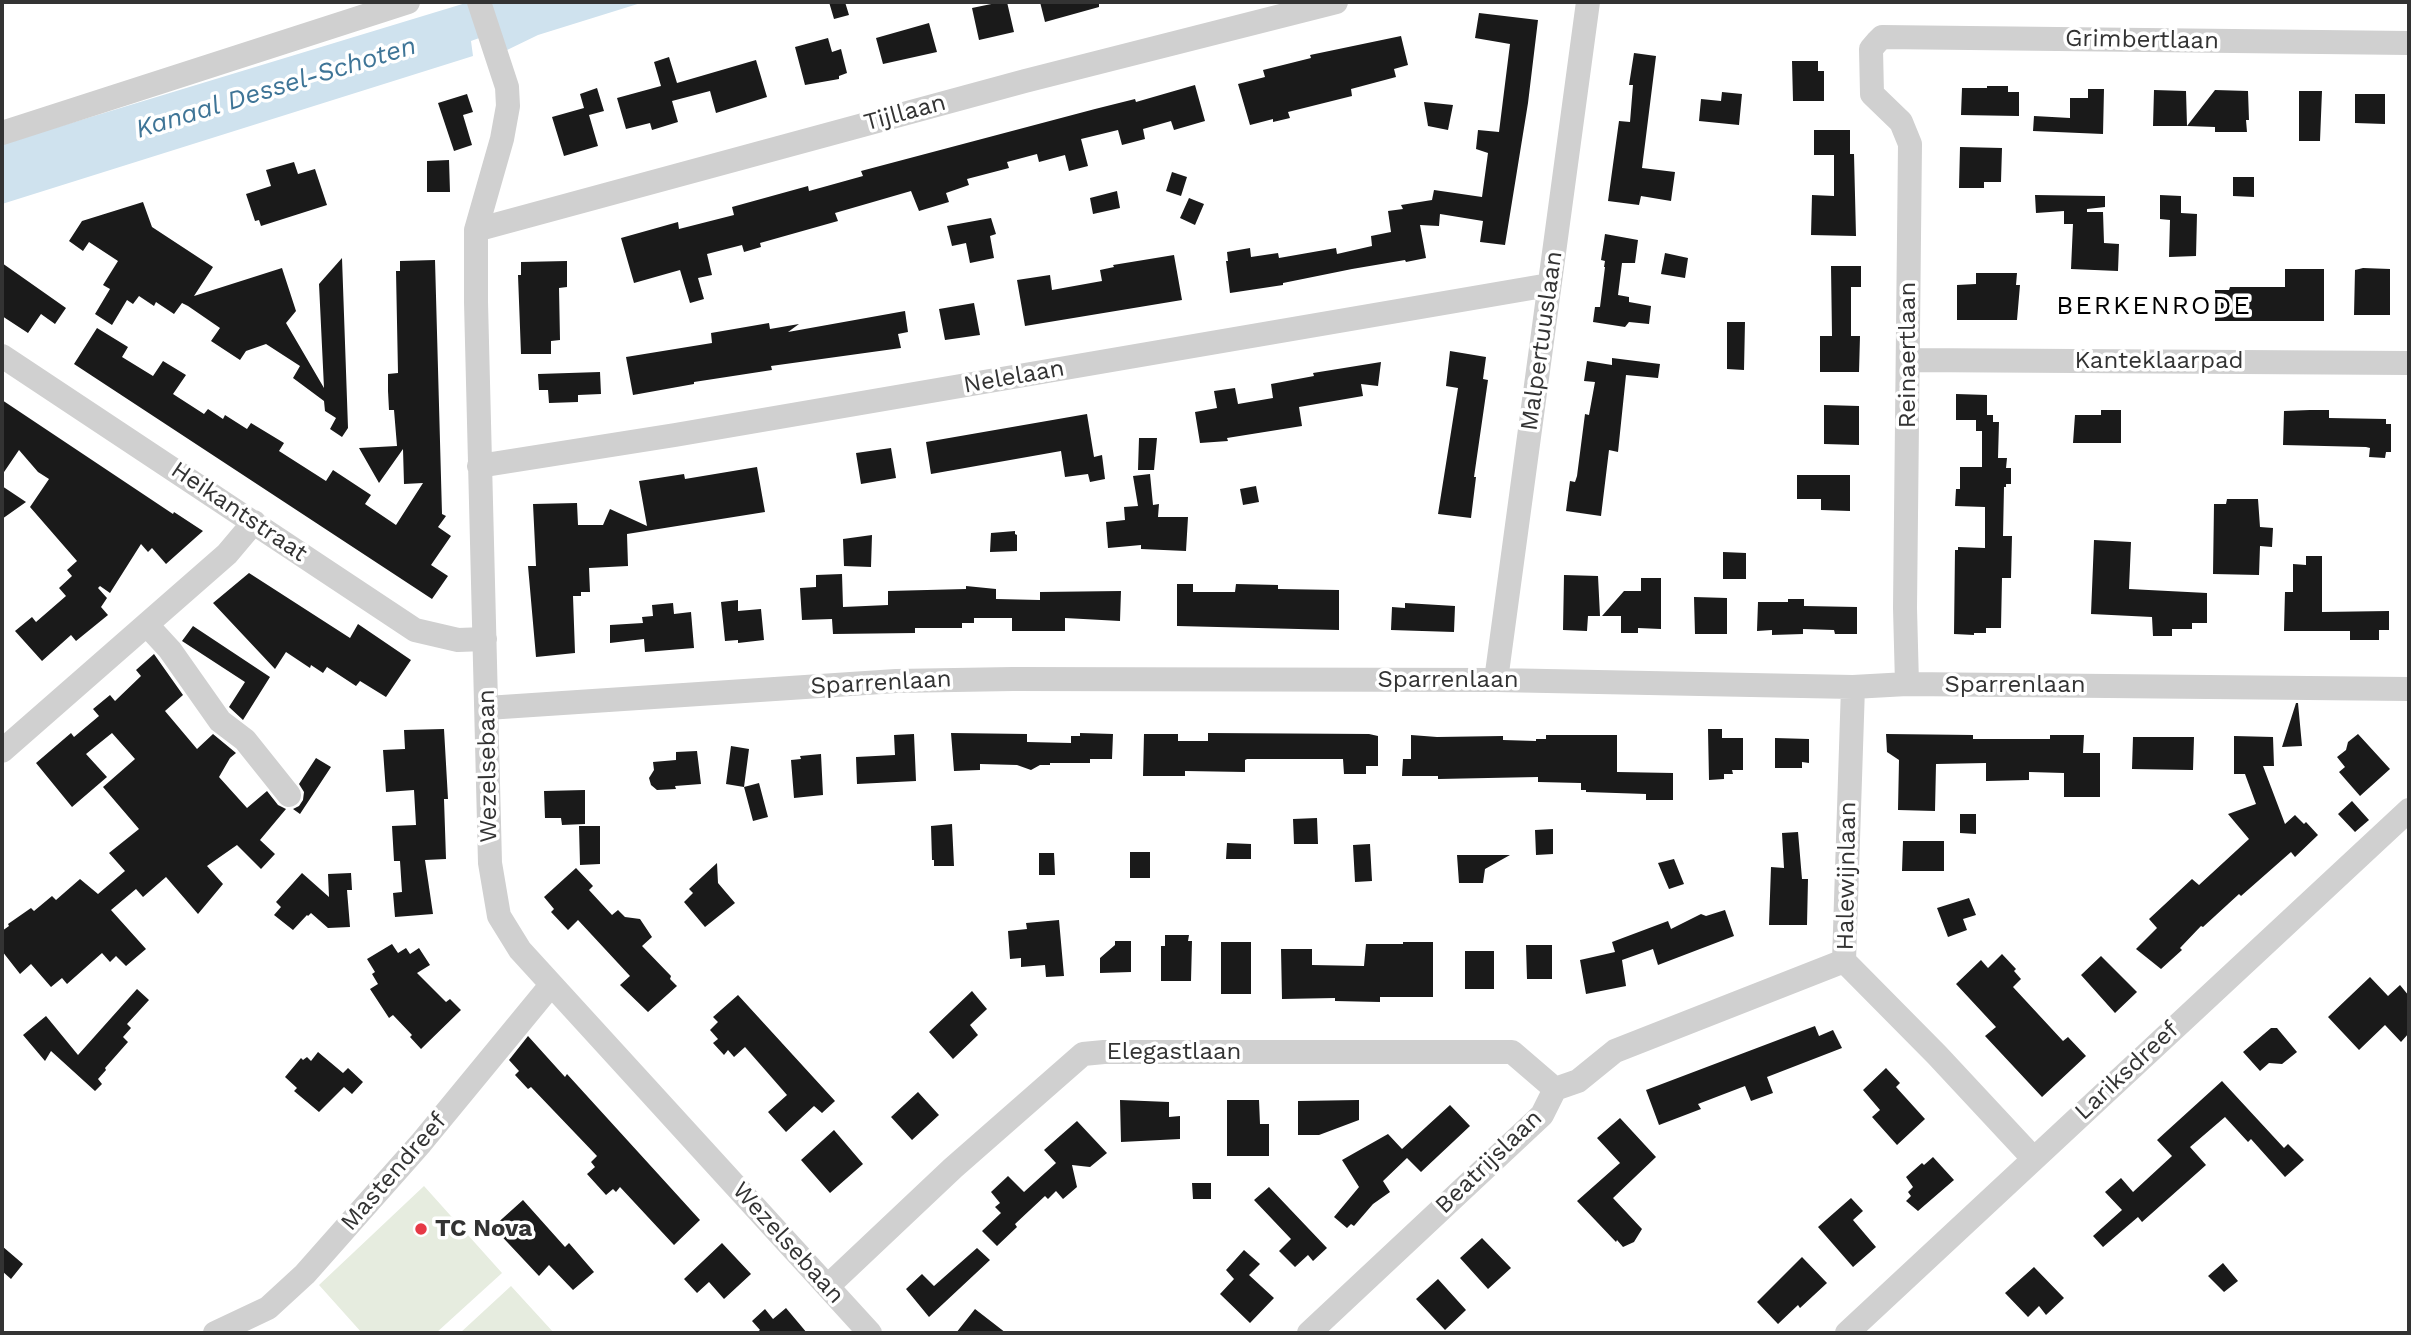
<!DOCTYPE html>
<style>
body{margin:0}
#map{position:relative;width:2411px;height:1335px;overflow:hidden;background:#fff;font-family:"Work Sans",sans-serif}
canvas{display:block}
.frame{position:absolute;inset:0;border:4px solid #333;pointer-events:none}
</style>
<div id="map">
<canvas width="2411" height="1335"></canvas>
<div class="frame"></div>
</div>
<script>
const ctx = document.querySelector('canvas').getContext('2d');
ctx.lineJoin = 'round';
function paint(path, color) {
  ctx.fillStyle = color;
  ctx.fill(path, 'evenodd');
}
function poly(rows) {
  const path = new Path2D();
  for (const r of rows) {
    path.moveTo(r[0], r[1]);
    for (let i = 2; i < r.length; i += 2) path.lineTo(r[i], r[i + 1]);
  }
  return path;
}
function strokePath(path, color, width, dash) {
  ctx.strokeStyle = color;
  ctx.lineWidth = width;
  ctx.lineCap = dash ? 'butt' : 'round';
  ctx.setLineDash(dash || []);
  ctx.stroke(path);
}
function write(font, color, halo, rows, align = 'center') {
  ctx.font = font + ' "Work Sans",sans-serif';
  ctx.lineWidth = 7;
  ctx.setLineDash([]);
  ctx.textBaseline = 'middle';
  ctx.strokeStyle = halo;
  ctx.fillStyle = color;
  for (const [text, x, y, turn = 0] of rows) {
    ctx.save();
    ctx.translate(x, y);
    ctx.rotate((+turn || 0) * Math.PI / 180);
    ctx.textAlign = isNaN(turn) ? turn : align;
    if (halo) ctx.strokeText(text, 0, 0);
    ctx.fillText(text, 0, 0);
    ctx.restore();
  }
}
const green = poly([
 [424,1186,502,1273,436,1333,362,1333,319,1285],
 [511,1286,554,1333,460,1333]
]);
const water = poly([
 [469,2,644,2,538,35,505,51,496,32,471,41,473,56,2,204,2,144]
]);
const building = poly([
 [829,2,845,2,849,15,834,19],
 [1001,2,1007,2,1014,32,979,40,972,8],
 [1040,2,1099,2,1099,7,1045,22],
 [1479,13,1538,20,1528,103,1505,245,1480,242,1483,221,1440,214,1439,226,1420,225,1426,258,1406,262,1405,260,1352,269,1283,283,1283,285,1230,293,1226,261,1228,261,1227,252,1250,248,1251,257,1278,253,1279,258,1336,248,1337,254,1372,246,1371,236,1391,232,1388,211,1403,209,1401,205,1432,200,1434,190,1482,197,1488,153,1476,149,1478,130,1499,132,1510,44,1475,38],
 [929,23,937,52,883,64,876,38],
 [1401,36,1408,65,1394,69,1396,77,1351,89,1352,96,1288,112,1290,118,1273,122,1273,119,1250,125,1238,84,1265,77,1263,70,1311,58,1310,55],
 [828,38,832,52,841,49,847,73,839,76,839,79,805,85,795,47],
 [1634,53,1656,56,1642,168,1675,172,1671,201,1641,196,1639,205,1608,201,1619,121,1630,122,1633,85,1629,85],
 [669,57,677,83,756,60,767,97,716,113,710,91,672,101,678,122,652,130,650,123,626,129,617,98,661,86,654,62],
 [1792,61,1818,61,1818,71,1824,71,1824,101,1793,101],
 [1195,85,1205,121,1174,130,1171,121,1143,129,1145,139,1122,145,1118,130,1081,139,1088,166,1069,171,1065,155,1039,162,1037,154,1007,162,1009,168,967,179,969,185,946,193,949,202,919,211,911,191,835,213,838,221,760,243,761,247,744,252,742,245,707,254,712,275,698,278,704,299,690,303,680,270,634,283,621,238,678,222,679,229,734,215,732,207,808,186,809,191,863,176,861,171,1095,109,1135,99,1136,102],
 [1987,86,2008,86,2008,92,2019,92,2019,116,1961,115,1962,88,1987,88],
 [597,88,604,111,589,115,598,146,564,156,552,117,584,108,580,94],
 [2088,89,2104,89,2103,134,2033,131,2034,116,2070,118,2070,98,2088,98],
 [2154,90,2186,91,2187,126,2153,126],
 [2215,90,2248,91,2249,120,2246,120,2247,132,2215,132,2215,127,2187,126],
 [2299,91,2322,91,2320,141,2299,141],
 [1722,92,1742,94,1739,125,1699,121,1701,99,1721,101],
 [467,94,473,112,463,115,472,145,454,151,438,103],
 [2355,94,2385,94,2385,124,2355,123],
 [1424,102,1453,105,1448,130,1428,126],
 [1814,130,1850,130,1850,154,1854,154,1856,236,1811,235,1812,195,1834,196,1834,155,1814,155],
 [1960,147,2002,148,2001,182,1984,182,1984,188,1959,188],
 [449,160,450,192,427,192,427,161],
 [294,162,298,174,315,169,327,205,261,226,259,220,255,221,246,194,271,186,266,170],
 [1172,172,1187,177,1181,196,1166,191],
 [2233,177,2254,177,2254,197,2233,196],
 [1117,191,1120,208,1093,214,1090,198],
 [2035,195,2105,196,2105,207,2087,209,2087,212,2103,212,2104,243,2119,244,2118,271,2071,269,2073,224,2064,224,2064,211,2036,213],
 [2160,195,2181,196,2181,213,2197,214,2196,256,2169,257,2170,220,2160,219],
 [1189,198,1204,204,1195,225,1180,218],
 [143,202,152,227,213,267,194,296,282,268,296,311,286,323,324,388,319,284,342,258,348,428,342,437,330,429,336,418,325,411,324,401,293,378,300,366,266,344,246,351,240,360,211,341,220,328,188,306,182,303,174,314,156,302,154,306,139,296,133,304,127,300,112,325,95,314,110,289,103,285,118,261,89,242,83,251,69,241,82,221],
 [991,218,996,234,990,236,994,258,970,263,966,243,952,246,947,226],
 [1605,234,1638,240,1635,263,1622,263,1618,295,1629,297,1629,302,1651,306,1649,324,1629,322,1625,327,1593,322,1595,307,1600,307,1605,267,1604,267,1605,261,1601,260],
 [1665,253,1688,258,1685,278,1661,274],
 [1174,255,1182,300,1025,326,1017,280,1050,275,1052,290,1102,281,1100,270,1114,267,1113,265],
 [435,260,442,514,446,516,438,527,451,536,431,565,448,576,432,599,74,364,97,328,128,347,122,357,153,376,163,361,186,375,173,394,204,414,208,409,223,419,225,415,247,429,251,423,284,443,279,451,326,481,333,470,371,495,365,504,396,525,423,483,404,484,403,449,379,483,359,448,397,446,394,410,389,410,388,391,388,374,398,373,396,271,400,271,400,261],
 [567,261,567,287,559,288,560,340,551,341,551,354,521,354,518,275,521,275,521,262],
 [2,263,66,308,55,324,41,314,28,333,2,316],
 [1831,266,1861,266,1861,287,1851,287,1851,336,1860,336,1859,372,1820,372,1820,336,1832,336],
 [2363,268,2390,269,2390,315,2354,315,2355,270],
 [2285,269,2324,269,2324,321,2215,321,2215,290,2229,290,2230,287,2285,287],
 [1976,273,2017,273,2016,285,2020,285,2017,320,1957,320,1957,285,1976,284],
 [974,303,980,335,945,340,939,309],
 [905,311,908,332,898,334,901,348,771,366,772,370,694,382,694,384,633,395,626,357,712,343,711,333,769,323,770,329,799,324,788,332],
 [1727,322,1745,322,1744,370,1727,369],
 [1450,351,1486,357,1483,379,1488,380,1474,477,1476,477,1471,518,1438,514,1458,388,1446,386],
 [1612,358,1660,364,1658,378,1626,375,1618,452,1609,450,1601,516,1566,511,1570,481,1575,482,1577,476,1585,414,1589,415,1595,382,1584,381,1587,361,1612,365],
 [1381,362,1378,386,1361,384,1363,396,1299,407,1302,426,1227,438,1228,441,1200,443,1195,412,1217,408,1214,391,1235,388,1238,404,1273,398,1271,384,1314,376,1313,373],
 [600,372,601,394,578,395,578,402,549,403,548,390,539,390,538,374],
 [1956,394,1987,395,1987,415,1993,415,1993,422,1999,422,1998,458,2007,458,2006,468,2011,468,2011,484,2006,484,2006,487,2004,487,2003,536,2012,536,2011,578,2002,578,2001,628,1986,628,1986,633,1974,633,1974,635,1954,634,1955,550,1958,550,1958,547,1985,548,1985,507,1955,506,1956,489,1960,489,1960,467,1982,467,1982,431,1976,431,1976,420,1956,420],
 [2,400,173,514,174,512,203,531,166,564,152,548,148,552,141,544,110,593,100,586,98,588,107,598,101,607,108,615,76,641,71,635,42,661,15,631,32,617,36,622,66,596,59,588,72,576,67,570,77,561,30,507,49,479,38,472,19,450,2,475],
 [1824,405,1859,406,1859,445,1824,444],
 [2101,410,2121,410,2121,443,2073,443,2075,415,2101,415],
 [2310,410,2329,410,2329,418,2386,419,2386,424,2391,424,2391,452,2386,452,2385,458,2369,457,2370,448,2366,447,2283,445,2284,411],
 [1087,414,1094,457,1102,455,1105,479,1090,482,1088,474,1065,477,1061,451,931,474,926,442],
 [1139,438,1157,438,1154,470,1138,470],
 [891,448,896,478,861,484,856,453],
 [757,467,765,512,627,534,628,566,589,568,590,592,581,592,581,596,573,596,575,653,536,657,528,566,536,566,533,504,577,503,578,525,603,525,610,509,647,526,639,481,684,474,685,479],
 [1150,474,1153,505,1159,504,1158,517,1188,517,1186,551,1141,549,1141,545,1108,548,1106,522,1125,520,1124,507,1138,506,1133,476],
 [1797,475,1850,475,1850,511,1821,510,1821,499,1797,499],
 [2,486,26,502,2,519],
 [1256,486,1259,502,1243,505,1240,489],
 [2227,499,2258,499,2260,527,2273,528,2272,547,2260,546,2259,575,2213,574,2214,504,2226,504],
 [1015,531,1015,534,1017,535,1017,551,990,552,991,533],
 [872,535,871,567,844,566,843,539],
 [2094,540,2131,542,2129,589,2207,593,2207,623,2192,623,2192,629,2172,629,2172,636,2153,636,2152,617,2091,614],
 [1723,552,1746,553,1746,579,1723,579],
 [2306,556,2322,556,2322,612,2389,611,2389,630,2379,630,2379,640,2350,640,2350,631,2284,631,2285,592,2293,592,2293,564,2306,565],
 [249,573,350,638,358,624,411,660,386,697,360,681,356,686,327,667,323,673,311,665,310,668,286,652,275,669,213,603],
 [842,574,843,607,888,605,888,591,966,589,966,586,996,589,996,599,1040,600,1040,592,1121,591,1120,621,1065,618,1065,631,1012,631,1012,618,974,618,974,623,962,623,962,628,915,628,915,633,833,634,832,619,802,620,800,588,816,587,816,575],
 [1564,575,1598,576,1600,616,1588,616,1587,631,1563,630],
 [1641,578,1661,578,1661,629,1638,628,1638,633,1621,633,1621,616,1602,616,1624,591,1641,591],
 [1177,584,1193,584,1193,592,1235,592,1236,584,1278,585,1278,589,1339,590,1339,630,1177,626],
 [1694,597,1727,598,1727,634,1695,634],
 [1788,599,1804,599,1804,606,1857,607,1857,634,1835,634,1834,630,1803,629,1803,634,1772,635,1772,630,1757,631,1758,602,1788,602],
 [738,600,738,611,761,609,764,640,738,643,738,640,725,641,721,602],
 [673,603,674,614,691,612,694,648,645,652,644,639,610,643,610,625,643,623,642,617,653,616,652,605],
 [1405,603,1455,606,1454,632,1391,630,1392,607,1405,608],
 [193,626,270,677,243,720,229,707,245,682,182,641],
 [154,654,183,695,165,711,197,749,213,734,236,753,230,758,219,777,247,808,267,791,278,805,286,809,260,840,275,854,261,869,237,845,207,866,223,884,198,914,166,877,143,897,136,889,111,910,146,949,126,966,116,956,110,962,102,953,67,984,62,978,51,987,31,964,20,974,2,951,2,931,9,926,8,924,31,908,34,911,52,896,56,900,80,879,98,894,125,871,109,853,139,829,103,787,135,759,112,733,86,754,107,777,72,807,36,763,71,733,74,737,99,716,93,709,110,695,115,701,141,676,136,670],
 [2296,703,2298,703,2302,746,2282,747],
 [444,729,448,799,444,799,446,859,425,860,433,914,395,917,393,893,402,892,400,861,394,861,392,826,416,825,414,790,386,792,383,750,405,749,404,730],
 [1708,729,1722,729,1722,738,1743,738,1743,770,1732,770,1733,774,1724,774,1724,779,1709,780],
 [951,733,1027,734,1027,742,1071,743,1071,736,1080,736,1080,733,1113,734,1112,759,1090,759,1090,763,1050,763,1050,765,1040,765,1031,770,1017,765,980,764,980,770,954,771],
 [1208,733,1369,734,1378,736,1378,766,1366,766,1366,774,1344,774,1343,759,1247,759,1245,760,1245,772,1185,771,1185,776,1143,776,1144,734,1178,734,1178,741,1208,741],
 [914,734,916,781,857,784,856,757,895,755,894,735],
 [1886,734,1973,735,1973,739,2050,739,2050,735,2084,735,2083,753,2100,753,2100,797,2064,797,2064,773,2029,772,2029,780,1986,781,1986,763,1936,764,1935,811,1898,810,1899,760,1887,752],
 [2358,734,2390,769,2360,796,2339,772,2345,767,2337,757,2346,750,2348,742],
 [1411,735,1437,737,1503,736,1503,740,1536,741,1536,739,1546,739,1546,735,1617,735,1617,772,1673,773,1673,800,1646,800,1646,794,1586,792,1586,790,1581,790,1581,783,1538,782,1538,777,1438,779,1438,776,1402,776,1403,759,1411,759],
 [2234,736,2273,737,2274,766,2263,766,2285,824,2295,815,2304,824,2306,822,2318,835,2295,857,2291,852,2241,896,2239,894,2203,927,2201,926,2180,948,2182,950,2161,969,2136,949,2157,928,2149,919,2192,879,2199,885,2249,839,2228,814,2256,804,2245,774,2234,774],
 [2133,737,2194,737,2193,770,2132,769],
 [1775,738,1809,739,1809,763,1802,762,1802,768,1775,768],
 [731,746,749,749,744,787,759,783,768,817,753,821,744,787,726,784],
 [697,751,701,784,675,786,676,789,657,790,651,785,649,778,654,770,653,762,676,760,676,752],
 [821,754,823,795,794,798,791,760,801,759,800,756],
 [316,758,331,767,300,814,293,809,299,806,303,800,304,792,299,784],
 [585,790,585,824,562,825,561,818,545,818,544,791],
 [2352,801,2369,820,2355,832,2338,814],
 [1960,814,1976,814,1976,834,1960,833],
 [1317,818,1318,844,1294,844,1293,819],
 [952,824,954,866,934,866,934,860,932,860,931,826],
 [579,826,600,826,600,864,580,865],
 [1553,829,1553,854,1536,855,1535,830],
 [1798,832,1802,879,1808,879,1807,925,1769,925,1771,867,1784,868,1782,833],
 [1903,841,1944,841,1944,871,1902,871],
 [1227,843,1251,844,1251,859,1226,859],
 [1370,844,1372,881,1355,882,1353,845],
 [1130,852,1150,852,1150,878,1130,878],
 [1039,853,1054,853,1055,875,1039,875],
 [1457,855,1510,855,1485,869,1483,883,1459,883],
 [1674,859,1684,884,1669,889,1658,863],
 [717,863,718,883,735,903,705,927,684,902,693,893,689,889],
 [576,868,593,886,589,890,612,915,618,910,625,917,640,919,652,937,642,946,671,976,670,979,677,986,648,1012,620,985,630,976,578,920,568,930,551,912,554,909,544,897],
 [302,873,329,897,328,874,351,873,352,890,347,890,350,927,328,928,311,913,308,916,307,915,293,930,274,915,281,907,276,902],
 [1969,898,1976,915,1963,919,1967,930,1948,937,1937,908],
 [1725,910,1734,936,1658,965,1653,949,1622,960,1626,986,1586,994,1580,960,1615,952,1612,942,1668,921,1671,929,1701,914,1706,916],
 [1059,920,1064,976,1046,977,1045,965,1021,967,1021,958,1010,959,1008,931,1027,929,1026,923],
 [1165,935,1189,935,1188,941,1192,941,1191,981,1161,981,1161,946,1165,946],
 [1115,941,1131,941,1131,972,1100,973,1100,958,1115,945],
 [1221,942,1251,942,1251,994,1221,994],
 [1403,942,1433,942,1433,997,1380,997,1380,1002,1335,1001,1335,998,1282,999,1281,949,1312,949,1312,965,1364,966,1366,944,1403,944],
 [392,944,398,953,406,948,410,954,419,948,430,965,417,973,446,1002,450,999,461,1010,421,1049,410,1037,412,1035,393,1015,389,1018,370,989,378,984,372,974,375,972,367,959],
 [1526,945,1552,945,1552,979,1527,979],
 [1465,951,1494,951,1494,989,1465,989],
 [2002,954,2016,969,2014,971,2021,979,2013,987,2063,1041,2068,1037,2086,1056,2042,1097,1985,1036,1996,1027,1956,984,1981,960,1988,968],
 [2101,956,2137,992,2115,1013,2081,975],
 [2370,977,2388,996,2400,985,2409,996,2409,1033,2401,1042,2385,1025,2359,1050,2328,1017],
 [137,989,149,1000,127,1024,131,1028,123,1037,128,1042,105,1068,106,1070,98,1079,102,1084,95,1091,51,1051,45,1061,23,1035,46,1016,78,1055],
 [972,991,987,1009,970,1025,978,1035,953,1059,929,1032],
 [738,995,835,1101,822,1113,814,1106,786,1132,768,1112,787,1095,745,1047,734,1057,728,1050,724,1055,713,1043,718,1039,710,1030,718,1022,713,1017],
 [1815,1026,1819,1036,1833,1030,1842,1048,1767,1077,1773,1093,1751,1101,1745,1086,1698,1104,1701,1109,1659,1125,1646,1090],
 [2271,1028,2277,1028,2297,1052,2282,1064,2269,1063,2260,1071,2243,1052],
 [528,1036,565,1077,567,1074,700,1220,674,1245,620,1187,616,1192,613,1189,606,1195,587,1174,595,1167,591,1162,597,1156,531,1087,528,1089,515,1075,519,1071,509,1060],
 [318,1052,343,1073,348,1068,363,1082,352,1094,344,1087,319,1112,294,1091,297,1088,285,1077,301,1058,303,1060,307,1057,311,1061],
 [1886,1068,1900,1083,1896,1087,1925,1119,1897,1145,1872,1117,1880,1110,1863,1090],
 [2222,1081,2284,1148,2288,1144,2304,1160,2285,1177,2251,1139,2248,1142,2225,1117,2190,1147,2206,1165,2142,1222,2138,1217,2103,1247,2093,1236,2122,1210,2105,1192,2121,1178,2133,1192,2172,1156,2157,1140],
 [918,1092,939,1115,912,1140,891,1117],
 [1120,1100,1169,1102,1169,1117,1180,1116,1180,1139,1121,1142],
 [1227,1100,1259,1100,1260,1124,1269,1124,1269,1156,1227,1156],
 [1359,1100,1359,1120,1319,1135,1298,1135,1298,1101],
 [1450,1105,1470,1126,1421,1172,1407,1158,1383,1181,1390,1192,1373,1204,1354,1226,1351,1224,1347,1228,1334,1217,1359,1187,1342,1160,1388,1134,1402,1149],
 [1620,1118,1656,1157,1613,1198,1642,1229,1634,1242,1623,1247,1617,1240,1616,1242,1577,1201,1620,1163,1597,1138],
 [1077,1121,1107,1153,1090,1167,1072,1165,1077,1187,1063,1199,1056,1191,1048,1199,1045,1196,1015,1224,1017,1227,997,1246,982,1231,1001,1213,995,1207,1000,1203,991,1192,1008,1176,1024,1192,1056,1163,1044,1150],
 [834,1130,863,1164,830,1193,801,1160],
 [1933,1157,1954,1180,1918,1211,1906,1201,1911,1196,1908,1192,1913,1187,1906,1177,1922,1163,1924,1165],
 [1192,1183,1211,1183,1211,1199,1193,1199],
 [1269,1187,1327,1248,1313,1261,1308,1255,1295,1267,1279,1251,1291,1239,1254,1200],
 [1851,1198,1863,1211,1853,1220,1876,1247,1853,1267,1818,1227],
 [523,1200,565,1247,569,1243,594,1272,573,1290,549,1265,539,1276,493,1227],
 [1482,1238,1511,1268,1488,1289,1460,1258],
 [722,1243,751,1274,724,1299,709,1282,697,1293,684,1279],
 [2,1246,23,1264,11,1279,2,1271],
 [977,1248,990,1260,929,1317,906,1289,922,1274,934,1286],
 [1244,1250,1260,1264,1249,1275,1274,1298,1250,1323,1220,1294,1234,1279,1226,1270],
 [1802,1257,1827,1283,1800,1308,1798,1305,1778,1324,1757,1302],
 [2223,1263,2238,1281,2224,1292,2208,1276],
 [2034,1267,2064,1298,2046,1315,2039,1306,2028,1317,2005,1293],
 [1438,1279,1466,1310,1445,1330,1416,1299],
 [786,1308,807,1333,756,1333,760,1330,752,1321,765,1309,773,1319],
 [975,1309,1006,1333,956,1333]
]);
const minor = poly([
 [479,2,507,87,508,106,502,139,476,230,476,302,490,863,499,916,520,950,870,1333],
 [2,133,408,2],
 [476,230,1025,81,1336,2],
 [2,356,415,630,458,640,485,639],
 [1908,360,2409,363],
 [479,466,675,435,1549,285],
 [147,625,170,650,220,721,245,740,289,795],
 [1496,680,1588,2],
 [1907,684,1905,608,1910,144,1901,122,1872,94,1871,49,1877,42,1882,37,2409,43],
 [1853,687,1844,961,1937,1055,2033,1158],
 [487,708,896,681,1013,679,1496,680,1853,687,1907,684,2409,689],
 [2,751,227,554,254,522],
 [828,1286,953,1168,1083,1054,1104,1052,1512,1052,1555,1089],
 [215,1333,268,1308,305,1274,421,1143,551,985],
 [1309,1333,1542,1115,1555,1089,1578,1081,1615,1051,1844,961],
 [1847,1333,2409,810]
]);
const markers = [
 [421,1229,7,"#e63946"]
];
const streetNames = [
 ["Grimbertlaan",2142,40,1],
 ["Tijllaan",905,113,-15],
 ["Malpertuuslaan",1542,341,-82],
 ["Reinaertlaan",1908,355,-90],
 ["Kanteklaarpad",2159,361],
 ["Nelelaan",1014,377,-10],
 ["Heikantstraat",239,512,34],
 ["Sparrenlaan",1448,680],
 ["Sparrenlaan",881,683,-3],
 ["Sparrenlaan",2015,685],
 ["Wezelsebaan",488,766,-91],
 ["Halewijnlaan",1847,876,-89],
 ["Elegastlaan",1174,1052],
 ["Lariksdreef",2127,1071,-43],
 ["Beatrijslaan",1489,1162,-44],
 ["Mastendreef",394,1172,-49],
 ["Wezelsebaan",788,1243,48]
];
const poiNames = [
 ["TC Nova",435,1229]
];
const waterNames = [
 ["Kanaal Dessel-Schoten",276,88,-17]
];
const neighbourhoodNames = [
 ["BERKENRODE",2154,306]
];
paint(green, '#e6ecdf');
paint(water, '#cfe2ee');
paint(building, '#1a1a1a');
strokePath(minor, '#d0d0d0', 24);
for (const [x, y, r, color] of markers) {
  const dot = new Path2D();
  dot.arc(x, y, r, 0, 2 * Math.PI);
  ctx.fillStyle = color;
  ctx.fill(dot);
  strokePath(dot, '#fff', 2.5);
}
write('24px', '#333', '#fff', streetNames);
write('bold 24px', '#333', '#fff', poiNames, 'left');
write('italic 26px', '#3f7597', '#fff', waterNames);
ctx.letterSpacing = '2px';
write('26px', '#000', '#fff', neighbourhoodNames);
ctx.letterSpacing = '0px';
</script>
